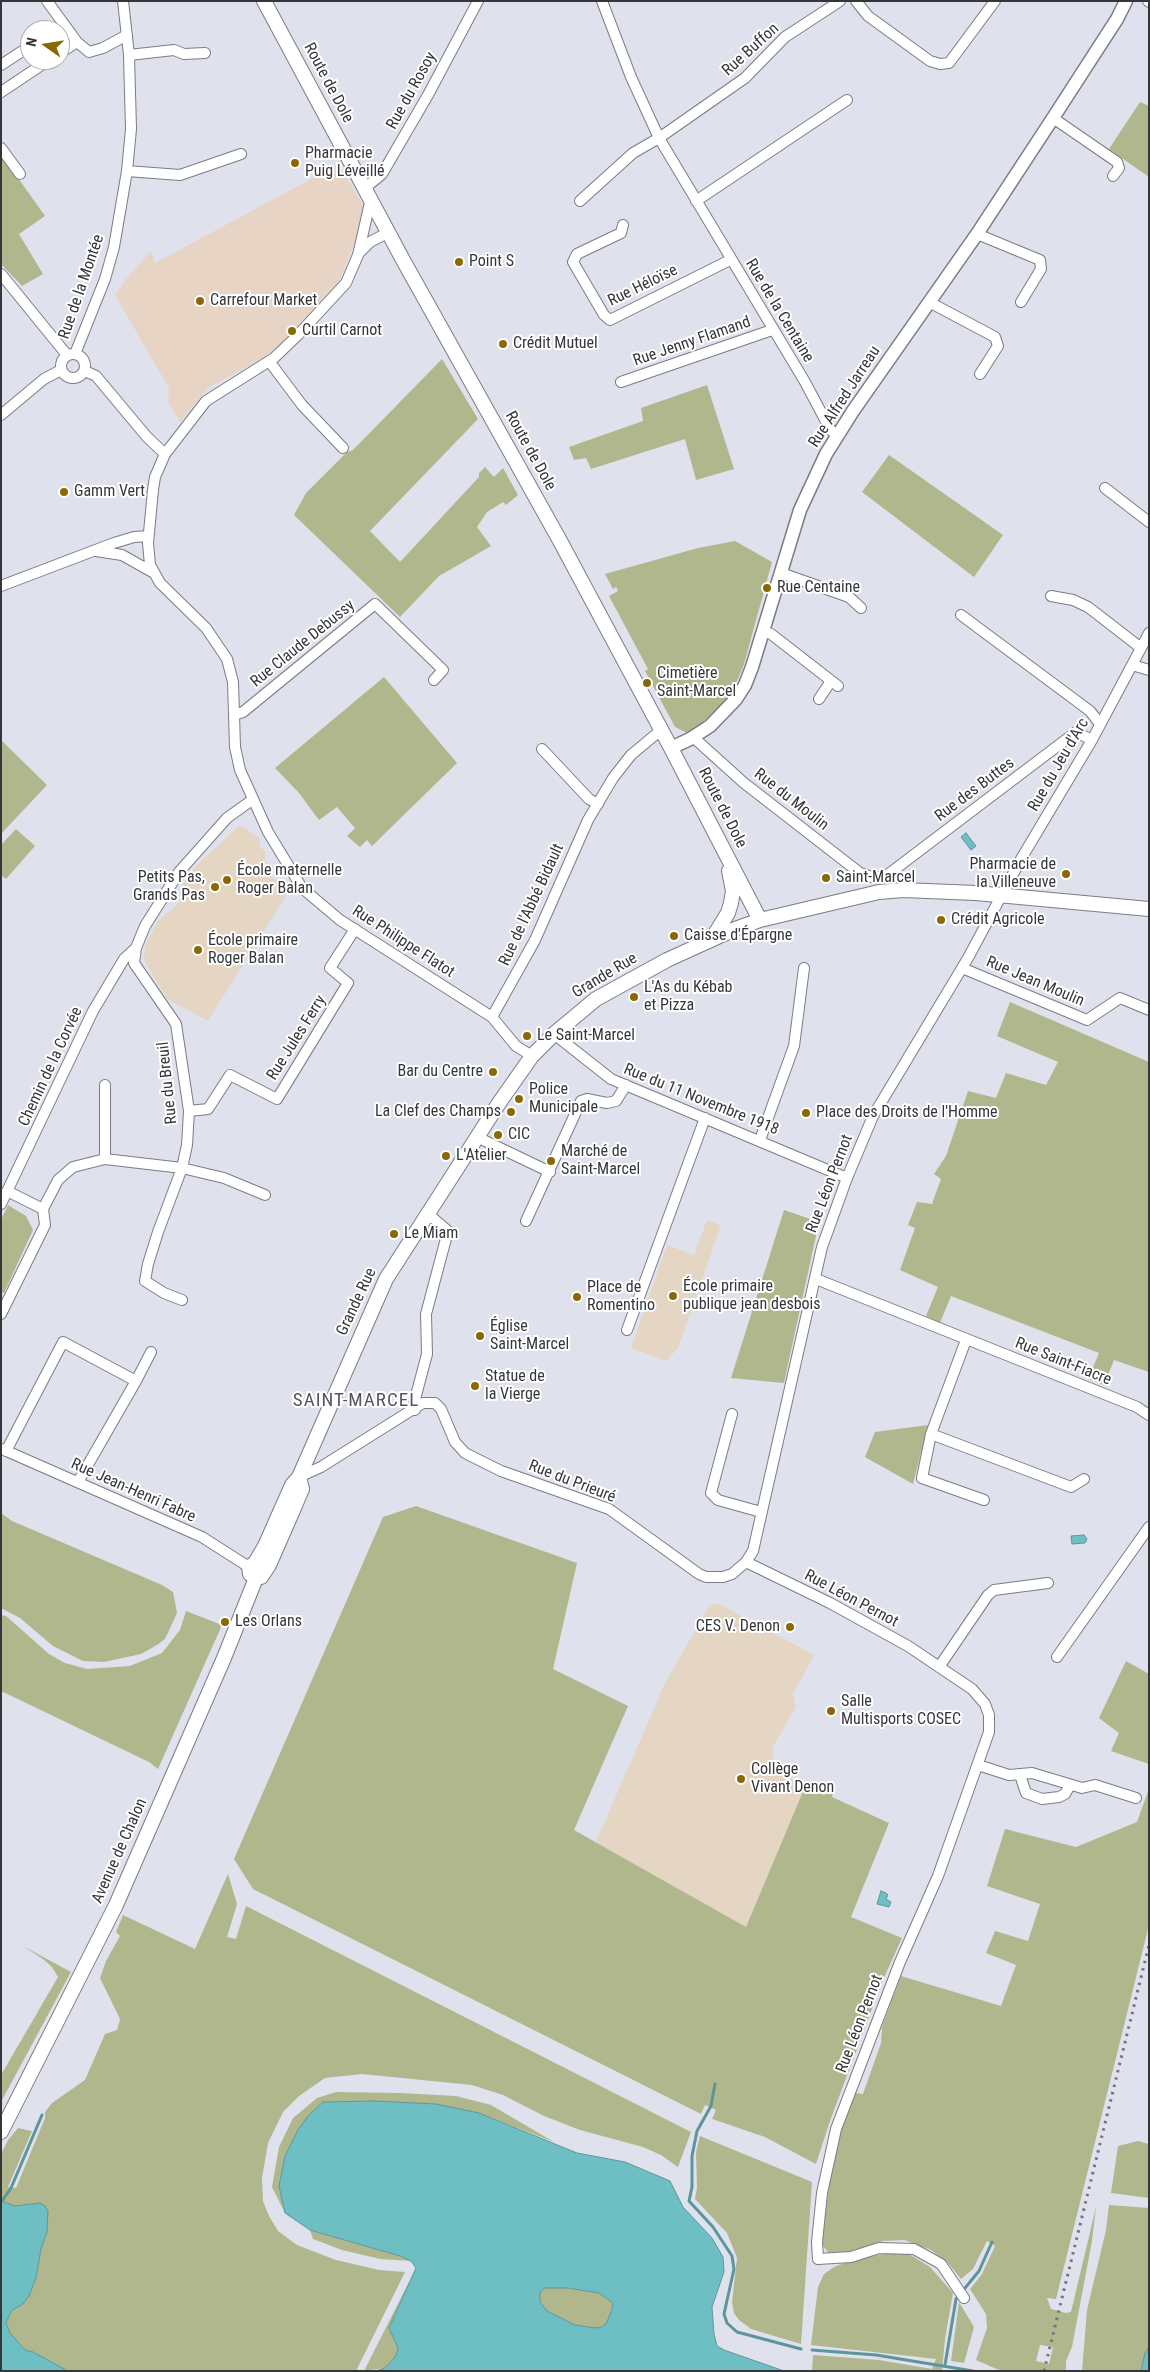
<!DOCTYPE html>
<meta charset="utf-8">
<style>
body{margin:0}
#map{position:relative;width:1150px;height:2372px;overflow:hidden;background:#dfe1ec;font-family:"Roboto Condensed",sans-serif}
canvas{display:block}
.frame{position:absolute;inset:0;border:2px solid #35363a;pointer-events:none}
.north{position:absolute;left:20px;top:20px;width:50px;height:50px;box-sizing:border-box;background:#fff;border:1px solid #aeafb0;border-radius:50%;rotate:283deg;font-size:14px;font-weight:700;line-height:20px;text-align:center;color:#35363a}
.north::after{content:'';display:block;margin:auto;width:18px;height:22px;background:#896805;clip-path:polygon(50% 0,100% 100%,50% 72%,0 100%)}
</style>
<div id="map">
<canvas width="1150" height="2372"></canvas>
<div class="frame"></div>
<div class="north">N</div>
</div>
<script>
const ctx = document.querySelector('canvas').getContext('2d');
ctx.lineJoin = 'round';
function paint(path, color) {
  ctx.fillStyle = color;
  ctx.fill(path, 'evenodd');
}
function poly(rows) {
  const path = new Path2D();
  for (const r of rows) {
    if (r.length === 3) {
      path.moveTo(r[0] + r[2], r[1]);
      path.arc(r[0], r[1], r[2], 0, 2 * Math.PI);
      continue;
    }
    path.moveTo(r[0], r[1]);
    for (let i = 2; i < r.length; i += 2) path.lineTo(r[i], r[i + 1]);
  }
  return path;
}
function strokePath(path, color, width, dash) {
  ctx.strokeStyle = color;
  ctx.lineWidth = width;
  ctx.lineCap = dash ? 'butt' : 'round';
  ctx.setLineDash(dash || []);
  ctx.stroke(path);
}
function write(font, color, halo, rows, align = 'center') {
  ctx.font = font + ' "Roboto Condensed",sans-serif';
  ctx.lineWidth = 4;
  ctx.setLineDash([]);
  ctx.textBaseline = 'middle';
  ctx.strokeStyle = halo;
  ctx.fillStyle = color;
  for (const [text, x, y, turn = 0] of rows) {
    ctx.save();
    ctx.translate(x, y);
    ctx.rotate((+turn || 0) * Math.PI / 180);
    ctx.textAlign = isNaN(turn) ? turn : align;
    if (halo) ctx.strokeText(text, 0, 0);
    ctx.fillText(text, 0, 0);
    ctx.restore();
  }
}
const commercial = poly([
 [339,164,363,205,362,225,338,284,296,329,294,328,290,332,291,334,285,341,261,359,208,388,180,422,168,402,169,388,115,295,127,278,151,251,155,263]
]);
const education = poly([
 [239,826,245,828,260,839,259,845,265,852,265,860,272,871,272,877,290,889,208,1021,167,999,144,960,145,946,157,922,176,906,183,894,183,884,197,865],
 [707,1220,721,1225,678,1348,666,1361,631,1348,667,1245,694,1255],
 [719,1604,814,1655,793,1694,796,1707,772,1748,775,1771,805,1786,746,1927,596,1842,665,1683,710,1605]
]);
const green = poly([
 [1140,102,1149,106,1149,177,1109,149],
 [1,154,45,216,19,234,43,274,22,286,1,264],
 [442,359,478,419,370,531,400,562,479,477,479,473,485,467,494,477,503,468,518,495,506,505,503,502,487,512,477,527,491,546,439,576,400,617,294,515,306,493,346,453,353,450],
 [707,385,734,469,696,480,685,439,591,469,586,458,574,460,569,447,643,421,641,408],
 [889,455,1003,535,974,577,862,492],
 [735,541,772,562,744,664,738,679,727,700,696,728,687,733,675,727,645,671,648,669,609,596,618,591,616,587,613,589,605,574,698,548],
 [384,677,457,763,372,846,367,840,360,847,347,836,355,828,337,807,319,820,299,793,275,768],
 [1,740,47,785,1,834],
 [16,829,35,846,6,879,1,875,1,845],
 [1010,1002,1149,1062,1149,1372,1114,1360,1106,1380,1107,1386,1088,1379,1099,1353,951,1296,940,1323,926,1316,938,1287,900,1270,915,1228,908,1225,917,1202,932,1204,941,1179,934,1174,946,1156,968,1091,996,1098,1006,1073,1046,1085,1058,1062,997,1036],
 [8,1205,26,1216,33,1230,4,1293,1,1292,1,1220],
 [784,1210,819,1222,784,1383,731,1378],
 [928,1425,913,1484,865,1457,875,1432],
 [416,1506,577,1563,553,1669,628,1706,574,1830,746,1927,804,1789,825,1795,827,1791,833,1793,832,1797,889,1823,851,1917,902,1938,882,1982,830,2121,816,2164,765,2137,712,2119,716,2110,705,2105,701,2114,253,1889,234,1859,383,1517],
 [1,1513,12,1521,162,1585,173,1592,177,1613,165,1639,157,1645,141,1654,104,1662,83,1661,53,1646,20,1618,1,1608],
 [186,1611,222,1625,158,1769,149,1762,1,1691,1,1615,6,1616,49,1654,65,1663,87,1669,130,1666,162,1653,180,1630],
 [1126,1661,1149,1674,1149,1764,1111,1751,1119,1733,1099,1718],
 [1149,1789,1149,1925,1056,2299,1047,2298,1051,2309,1066,2313,1071,2312,1096,2207,1092,2241,1072,2347,1066,2361,1066,2371,1001,2371,976,2360,987,2328,986,2314,970,2289,982,2274,995,2246,987,2241,973,2269,961,2279,948,2263,931,2250,904,2240,883,2241,847,2252,828,2252,823,2246,823,2229,831,2173,837,2140,855,2093,863,2094,881,2043,882,2027,901,1976,1001,2006,1016,1965,986,1953,995,1931,1028,1941,1040,1904,987,1886,1005,1829,1076,1847,1137,1822],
 [1040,2345,1053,2347,1049,2364,1036,2361],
 [228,1874,237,1904,227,1937,236,1939,246,1906,691,2132,678,2167,661,2155,643,2147,580,2130,544,2116,503,2095,472,2085,362,2074,325,2078,299,2096,283,2112,268,2143,262,2178,263,2201,269,2216,278,2231,297,2245,336,2260,379,2270,405,2272,356,2371,68,2371,33,2352,25,2350,10,2333,6,2323,12,2310,23,2304,29,2296,36,2278,41,2249,47,2232,40,2203,15,2206,1,2201,1,2154,8,2140,18,2128,32,2131,8,2187,16,2188,45,2118,45,2112,52,2103,85,2080,105,2034,117,2030,120,2019,100,1978,106,1961,120,1936,116,1932,123,1915,195,1949],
 [23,1946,71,1972,1,2102,1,2075,58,1977,52,1967,43,1959],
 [336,2092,400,2093,456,2096,491,2105,554,2142,479,2113,436,2104,373,2101,323,2102,308,2117,285,2156,279,2186,285,2213,272,2187,279,2147,293,2118,317,2098],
 [700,2136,812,2182,801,2344,751,2329,739,2320,734,2313,732,2302,737,2258,727,2233,695,2199,697,2187,696,2152],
 [1138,2141,1149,2144,1149,2198,1111,2193,1118,2146],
 [1109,2205,1149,2208,1149,2347,1145,2353,1141,2371,1082,2371,1087,2310,1106,2230],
 [310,2230,400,2256,411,2261,380,2259,342,2250,313,2239],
 [890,2253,909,2254,930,2267,953,2293,945,2339,942,2371,812,2371,813,2355,879,2360,932,2369,936,2359,811,2345,818,2287,824,2274,834,2267,855,2259],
 [416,2268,389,2328,398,2348,396,2356,385,2368,364,2371],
 [545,2288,568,2288,599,2293,613,2303,612,2310,606,2324,601,2327,595,2328,575,2325,547,2312,540,2302,540,2292],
 [959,2302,974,2327,964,2363,951,2361]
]);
const water = poly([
 [966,833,976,846,971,850,961,837,966,833],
 [1084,1535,1087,1539,1085,1543,1072,1544,1071,1536,1084,1535],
 [881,1891,886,1893,888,1895,886,1899,891,1902,889,1907,877,1904,881,1891],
 [373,2101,436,2104,479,2113,577,2153,625,2162,670,2181,683,2207,712,2238,723,2257,724,2272,712,2307,714,2334,717,2346,724,2350,784,2371,376,2371,385,2368,396,2356,398,2348,389,2328,416,2268,411,2261,400,2256,310,2230,285,2213,279,2186,285,2156,298,2130,308,2116,323,2102,373,2101],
 [545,2288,568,2288,599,2293,613,2303,612,2310,606,2324,601,2327,595,2328,575,2325,547,2311,540,2302,540,2292,545,2288],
 [1,2201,15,2206,40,2203,45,2206,48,2211,47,2232,41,2249,36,2278,29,2296,23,2304,12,2310,6,2323,10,2333,25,2350,33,2352,68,2371,1,2371,1,2201],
 [1149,2347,1149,2371,1141,2371,1145,2353,1149,2347]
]);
const stream = poly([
 [715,2084,711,2106,697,2131,692,2156,692,2187,689,2201,713,2227,732,2256,734,2269,724,2314,727,2323,737,2332,801,2349],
 [2,2201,11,2188,42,2115],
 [812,2350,876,2355,973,2371],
 [945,2365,956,2299,979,2271,992,2242]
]);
const minor = poly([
 [47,1,77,42,89,52,103,48,127,35],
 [602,1,631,77,659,138,805,382,830,429,837,436],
 [856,1,868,16,930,61,940,64,949,63,995,1],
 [1148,1,1149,2],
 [60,53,77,42],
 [129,55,174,50,184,54,205,53],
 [1,65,30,46],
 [1,92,49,60],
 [1053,118,1117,162,1119,168,1113,176],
 [1,148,20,174],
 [127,171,180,175,241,154],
 [365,188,382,174,428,95,478,1],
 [371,198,358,255,346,283,298,335,274,358,206,401,165,454,155,477,153,490,148,543,150,565,160,583,206,628,227,659,233,682,235,747,240,770,268,832,302,888,340,920,492,1017,516,1046,532,1056],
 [580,201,633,153,659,138,745,78,785,37,840,1],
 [696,201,847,100],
 [623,225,621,233,577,254,573,262,604,315,610,320,730,260],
 [977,234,1040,260,1041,269,1021,302],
 [358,254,370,242,389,232],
 [1,274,67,355],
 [929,302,995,337,998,346,980,374],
 [73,366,12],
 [75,354,105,279,114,247,127,171,131,129,129,55,123,1],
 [269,361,302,405,343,448],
 [85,371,96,376,147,437,165,454],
 [621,382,772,330],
 [1,415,44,379,61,370],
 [1105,488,1149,522],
 [96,551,122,555,154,573],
 [781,573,849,597,861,608],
 [1,586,114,543,134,537,148,536],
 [1051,596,1073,600,1088,607,1141,648],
 [961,615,1090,711,1100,724],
 [763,631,771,634,838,686],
 [1132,665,1149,670],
 [819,699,831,681],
 [234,715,243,712,375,604,443,670,434,680],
 [693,737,744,783,860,873,875,878,886,876,1076,732,1092,740],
 [542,749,589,799,598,804],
 [962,968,1087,1020,1120,998,1149,1010],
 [492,1017,535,940,588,820,613,778,631,755,661,730],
 [554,1034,611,1079,847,1178],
 [189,1111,208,1109,230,1075,277,1099,348,983,330,968,355,929],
 [477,1137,550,1172],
 [760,1140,794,1046,804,968],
 [105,1159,105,1085],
 [1,1204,93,1011,124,959,136,948],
 [43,1209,58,1180,73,1167,105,1159,182,1168,224,1178,265,1195],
 [526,1221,581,1101,587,1099,607,1103,616,1101,626,1085],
 [816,1279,1137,1407,1149,1415],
 [182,1300,164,1293,145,1281,148,1264,158,1232,182,1168,187,1145,189,1111,176,1024,134,963,136,948,145,926,179,872,227,818,252,800],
 [1,1314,45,1225,43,1209,7,1191],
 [627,1330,705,1118],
 [966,1340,931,1434,922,1478,984,1500],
 [136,1381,151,1352],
 [415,1410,414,1403,427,1354,426,1314,448,1231,427,1213],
 [732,1414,711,1493,718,1500,761,1512],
 [931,1434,1071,1487,1084,1479],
 [2,1449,202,1537,249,1567],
 [6,1451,63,1342,136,1381,78,1482],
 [299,1477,321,1467,423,1403,435,1403,441,1409,455,1442,465,1453,501,1471,609,1509,699,1574,706,1577,723,1577,732,1574,746,1562,753,1551,822,1247,847,1178,873,1116,968,958,1021,859,1092,740,1149,633],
 [746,1562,830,1603,908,1646,972,1689,985,1704,989,1715,989,1732,938,1876,900,1962,836,2129,822,2193,817,2242,818,2259,851,2257,879,2248,914,2249,941,2264,964,2298],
 [1057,1657,1149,1527],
 [939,1667,988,1595,994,1590,1048,1583],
 [978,1765,1009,1775,1032,1773,1082,1788,1095,1785,1136,1798],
 [1020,1775,1026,1793,1042,1799,1059,1797,1065,1794,1070,1785]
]);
const tertiary = poly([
 [671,748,690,739,710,726,736,699,745,685,752,667,800,510,826,454,853,411,977,234,1053,118,1117,19,1126,1]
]);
const secondary = poly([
 [264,1,403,260,559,539,671,748,760,920],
 [712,939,728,913,731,903,733,891,729,871],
 [256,1578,250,1574,249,1567,255,1563,265,1546,292,1485,299,1477,386,1279,499,1103,532,1056,554,1034,596,999,667,960,735,929,760,920,879,892,903,890,976,893,1149,909],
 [256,1578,261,1577,269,1565,294,1508,302,1489,299,1477],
 [1,2132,116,1905,224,1658,256,1578]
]);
const rail = poly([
 [1044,2371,1149,1945]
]);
const markers = [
 [295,163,5,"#896805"],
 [459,262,5,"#896805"],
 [200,301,5,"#896805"],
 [292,331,5,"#896805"],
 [503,344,5,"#896805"],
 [64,492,5,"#896805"],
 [767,588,5,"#896805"],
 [647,683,5,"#896805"],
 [1066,874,5,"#896805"],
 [826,878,5,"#896805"],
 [227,880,5,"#896805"],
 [215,887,5,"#896805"],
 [941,920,5,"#896805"],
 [674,936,5,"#896805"],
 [198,950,5,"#896805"],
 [634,997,5,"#896805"],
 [527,1036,5,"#896805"],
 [493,1072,5,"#896805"],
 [519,1099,5,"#896805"],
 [511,1112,5,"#896805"],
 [806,1113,5,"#896805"],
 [498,1135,5,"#896805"],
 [446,1156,5,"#896805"],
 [551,1161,5,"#896805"],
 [394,1234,5,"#896805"],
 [673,1296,5,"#896805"],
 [577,1297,5,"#896805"],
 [480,1336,5,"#896805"],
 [475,1386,5,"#896805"],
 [225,1622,5,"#896805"],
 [790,1627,5,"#896805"],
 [831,1711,5,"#896805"],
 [741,1779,5,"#896805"]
];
const streetNames = [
 ["Rue Buffon",751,50,-42],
 ["Route de Dole",328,83,62],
 ["Rue du Rosoy",412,91,-61],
 ["Rue Héloïse",643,286,-26],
 ["Rue de la Montée",82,287,-71],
 ["Rue de la Centaine",779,311,59],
 ["Rue Jenny Flamand",692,342,-19],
 ["Rue Alfred Jarreau",845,397,-57],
 ["Route de Dole",530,451,61],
 ["Rue Claude Debussy",303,644,-39],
 ["Rue du Jeu d'Arc",1059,765,-60],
 ["Rue des Buttes",975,790,-37],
 ["Rue du Moulin",791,800,38],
 ["Route de Dole",722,808,63],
 ["Rue de l'Abbé Bidault",532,905,-65],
 ["Rue Philippe Flatot",403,942,33],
 ["Grande Rue",605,976,-31],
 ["Rue Jean Moulin",1035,982,23],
 ["Rue Jules Ferry",297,1038,-58],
 ["Chemin de la Corvée",51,1067,-65],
 ["Rue du Breuil",168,1083,-96],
 ["Rue du 11 Novembre 1918",701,1100,22],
 ["Rue Léon Pernot",830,1184,-69],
 ["Grande Rue",357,1302,-65],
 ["Rue Saint-Fiacre",1063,1362,22],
 ["Rue du Prieuré",572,1482,21],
 ["Rue Jean-Henri Fabre",133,1491,24],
 ["Rue Léon Pernot",851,1599,28],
 ["Avenue de Chalon",120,1851,-66],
 ["Rue Léon Pernot",860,2024,-69]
];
const poiNames = [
 ["Pharmacie",305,154],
 ["Puig Léveillé",305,172],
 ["Point S",469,262],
 ["Carrefour Market",210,301],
 ["Curtil Carnot",302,331],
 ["Crédit Mutuel",513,344],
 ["Gamm Vert",74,492],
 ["Rue Centaine",777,588],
 ["Cimetière",657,674],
 ["Saint-Marcel",657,692],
 ["Pharmacie de",1056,865,"right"],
 ["la Villeneuve",1056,883,"right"],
 ["École maternelle",237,871],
 ["Roger Balan",237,889],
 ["Petits Pas,",205,878,"right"],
 ["Grands Pas",205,896,"right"],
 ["Saint-Marcel",836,878],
 ["Crédit Agricole",951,920],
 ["Caisse d'Épargne",684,936],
 ["École primaire",208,941],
 ["Roger Balan",208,959],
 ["L'As du Kébab",644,988],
 ["et Pizza",644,1006],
 ["Le Saint-Marcel",537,1036],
 ["Bar du Centre",483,1072,"right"],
 ["Police",529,1090],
 ["Municipale",529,1108],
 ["La Clef des Champs",501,1112,"right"],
 ["Place des Droits de l'Homme",816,1113],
 ["CIC",508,1135],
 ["Marché de",561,1152],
 ["Saint-Marcel",561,1170],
 ["L'Atelier",456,1156],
 ["Le Miam",404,1234],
 ["École primaire",683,1287],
 ["publique jean desbois",683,1305],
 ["Place de",587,1288],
 ["Romentino",587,1306],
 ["Église",490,1327],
 ["Saint-Marcel",490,1345],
 ["Statue de",485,1377],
 ["la Vierge",485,1395],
 ["Les Orlans",235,1622],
 ["CES V. Denon",780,1627,"right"],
 ["Salle",841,1702],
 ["Multisports COSEC",841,1720],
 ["Collège",751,1770],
 ["Vivant Denon",751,1788]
];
const quarterNames = [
 ["SAINT-MARCEL",356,1401]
];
paint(commercial, '#e8d4c5');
paint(education, '#e4d6c3');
paint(green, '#b1b78d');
paint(water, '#6dbfc3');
strokePath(water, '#5c969a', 1);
strokePath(stream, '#5c969a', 3);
strokePath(minor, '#7a7c86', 12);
strokePath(tertiary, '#7a7c86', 15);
strokePath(secondary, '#7a7c86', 16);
strokePath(minor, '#fff', 10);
strokePath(tertiary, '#fff', 12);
strokePath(secondary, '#fff', 14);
strokePath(rail, '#74757c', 3, [2.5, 5]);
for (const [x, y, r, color] of markers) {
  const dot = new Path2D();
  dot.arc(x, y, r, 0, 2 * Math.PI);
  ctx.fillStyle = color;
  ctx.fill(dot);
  strokePath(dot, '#fff', 2);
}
write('16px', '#35363a', '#fff', streetNames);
write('16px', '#35363a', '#fff', poiNames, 'left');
ctx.letterSpacing = '1px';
write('19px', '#54555f', '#fff', quarterNames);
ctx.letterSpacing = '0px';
</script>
